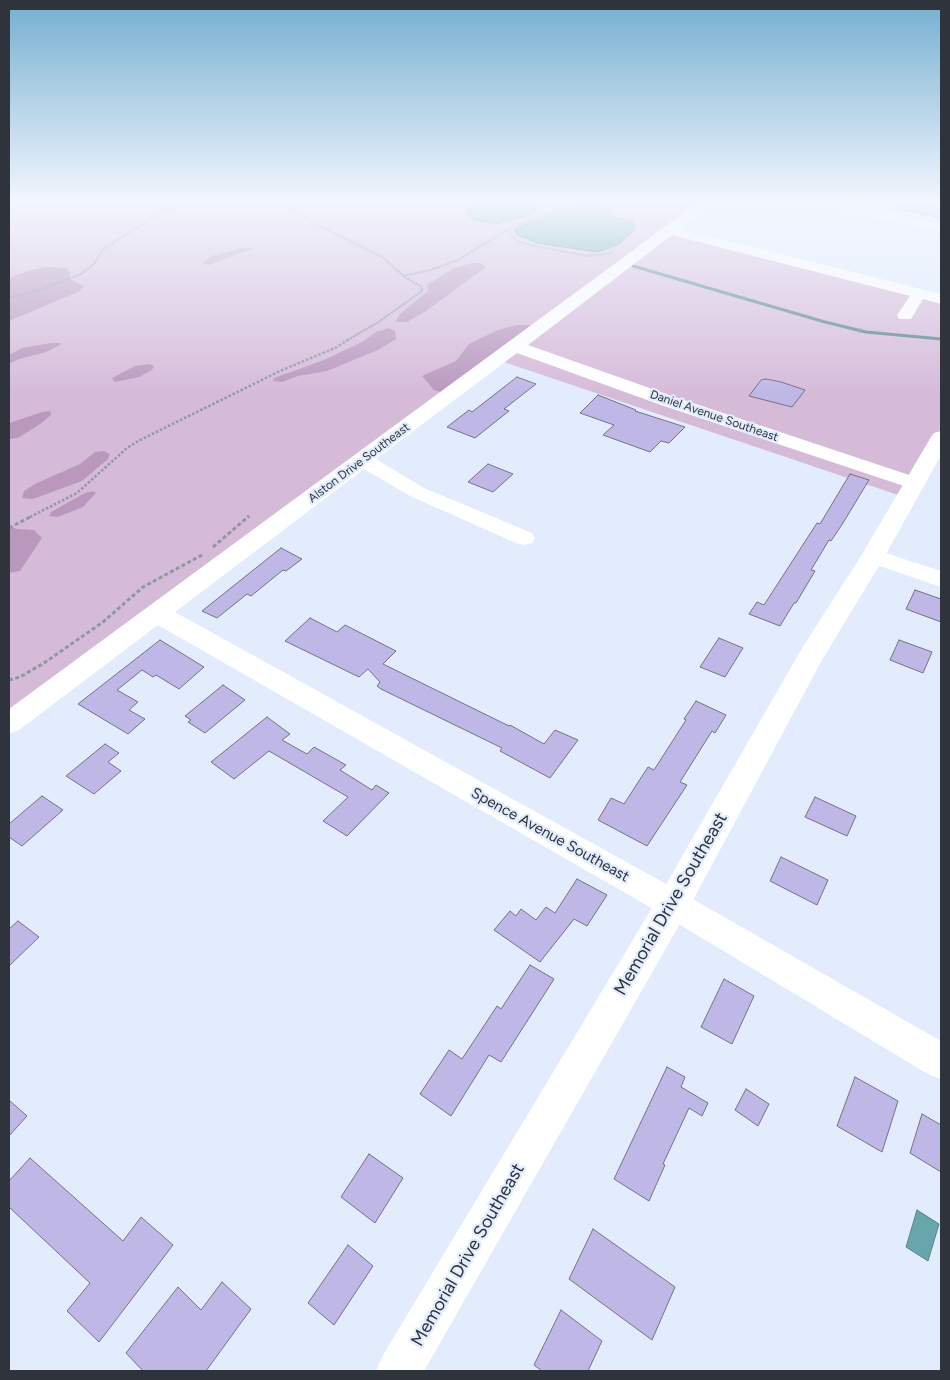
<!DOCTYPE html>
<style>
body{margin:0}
#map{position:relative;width:950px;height:1380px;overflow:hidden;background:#e2ecfd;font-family:Figtree,sans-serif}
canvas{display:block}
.frame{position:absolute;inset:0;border:10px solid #2f343c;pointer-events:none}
</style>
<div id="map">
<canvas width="950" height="1380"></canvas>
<div class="frame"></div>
</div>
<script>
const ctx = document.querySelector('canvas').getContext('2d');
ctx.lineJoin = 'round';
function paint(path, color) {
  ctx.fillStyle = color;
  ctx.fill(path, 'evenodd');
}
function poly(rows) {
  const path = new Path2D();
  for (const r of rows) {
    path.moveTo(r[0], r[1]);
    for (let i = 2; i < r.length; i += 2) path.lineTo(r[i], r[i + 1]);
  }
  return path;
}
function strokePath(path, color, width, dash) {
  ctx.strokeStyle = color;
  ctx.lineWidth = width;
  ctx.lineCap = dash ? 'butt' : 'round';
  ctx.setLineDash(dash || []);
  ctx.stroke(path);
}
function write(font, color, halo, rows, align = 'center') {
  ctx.font = font + ' Figtree,sans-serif';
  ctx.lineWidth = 4.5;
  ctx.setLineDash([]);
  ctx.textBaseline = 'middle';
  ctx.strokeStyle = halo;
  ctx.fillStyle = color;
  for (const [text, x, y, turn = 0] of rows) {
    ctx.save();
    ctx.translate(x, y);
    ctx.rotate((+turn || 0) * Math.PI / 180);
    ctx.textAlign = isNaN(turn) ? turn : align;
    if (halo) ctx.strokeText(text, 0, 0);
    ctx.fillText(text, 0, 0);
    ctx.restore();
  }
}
const green = poly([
 [9,201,709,201,673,228,941,301,941,451,913,500,495,359,150,611,9,717]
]);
const forest = poly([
 [247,247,254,248,209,265,202,263,211,256],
 [472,263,481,263,486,267,426,311,407,322,396,322,399,315,428,291,427,285,454,268],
 [47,267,67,268,70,273,69,279,84,286,78,292,9,321,9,278,31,270],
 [517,325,531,325,455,384,440,392,434,390,422,376,456,361,469,344,498,330],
 [388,328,395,331,396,339,380,349,327,371,298,376,282,382,273,381,274,378,324,360,362,342,376,332],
 [51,343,61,343,60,345,46,352,19,359,9,364,9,355,22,348],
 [149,364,154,366,152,370,139,377,115,382,112,378,135,366],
 [50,411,51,415,40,424,18,438,9,439,9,423,42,412],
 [104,451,110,454,108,459,82,481,33,499,22,498,24,491,37,483,80,464,95,452],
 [93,491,96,493,83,507,58,517,49,516,51,512,85,493],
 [9,526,17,529,34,530,42,538,20,571,9,573]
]);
const water = poly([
 [455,201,562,201,539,207,535,212,529,215,495,224,473,219,466,213,469,211,468,206,455,201],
 [580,201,592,201,604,206,609,210,609,214,616,218,632,221,635,226,634,230,619,244,598,252,537,243,516,234,515,229,580,201],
 [917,1210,939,1224,928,1261,906,1247,917,1210]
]);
const stream = poly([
 [633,266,825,322,866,332,941,339]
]);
const building = poly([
 [895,201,941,201,941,218,895,208,895,201],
 [517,377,536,384,504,409,509,411,475,438,447,427,469,410,472,412,517,377],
 [766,379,781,382,805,390,792,407,749,396,761,380,766,379],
 [598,395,636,410,635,411,685,427,669,443,661,441,650,452,603,435,614,425,580,413,598,395],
 [488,464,513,474,493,492,468,482,488,464],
 [850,474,869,480,843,523,831,541,829,540,811,570,815,571,796,603,794,603,780,626,749,614,757,602,764,605,817,523,820,524,850,474],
 [281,548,302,559,286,571,283,570,251,596,247,594,217,618,202,611,281,548],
 [915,590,941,599,941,622,906,609,915,590],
 [310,618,337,632,345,625,396,651,383,664,509,726,510,725,544,744,555,730,578,740,550,778,500,751,502,748,381,689,377,686,380,682,368,669,359,677,285,641,310,618],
 [719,638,743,648,725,677,700,667,719,638],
 [160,640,204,667,179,689,156,675,153,677,142,670,117,690,138,702,129,710,145,719,128,734,78,704,160,640],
 [899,640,932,652,923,673,890,660,899,640],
 [223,685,245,700,205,733,188,722,191,720,185,716,223,685],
 [696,701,726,715,715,733,712,731,680,782,687,785,647,846,598,820,611,798,624,804,648,767,654,770,686,720,684,719,696,701],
 [267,717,290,734,282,740,307,754,314,747,346,765,340,770,372,790,376,785,389,793,347,836,323,821,348,797,269,751,234,779,211,762,267,717],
 [105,744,119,753,108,762,121,771,94,794,66,776,105,744],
 [42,796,63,810,22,846,9,837,9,824,42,796],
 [815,797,856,816,847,836,805,817,815,797],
 [781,857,828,880,817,905,770,881,781,857],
 [577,879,607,895,587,926,574,919,540,962,494,930,510,911,516,916,521,909,536,920,546,907,555,913,577,879],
 [18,921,39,937,9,966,9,929,18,921],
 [530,965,554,979,501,1062,489,1055,451,1116,420,1094,449,1050,462,1059,497,1006,501,1009,530,965],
 [724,979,754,996,732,1044,701,1027,724,979],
 [667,1067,685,1077,681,1087,708,1103,702,1116,689,1108,663,1164,665,1165,649,1201,614,1179,667,1067],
 [855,1077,898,1101,882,1152,837,1126,855,1077],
 [746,1089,769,1104,758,1126,735,1110,746,1089],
 [9,1100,27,1116,9,1136,9,1100],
 [922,1114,941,1125,941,1172,910,1153,922,1114],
 [369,1154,403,1178,375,1223,341,1197,369,1154],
 [30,1158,123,1241,141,1217,173,1245,99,1342,67,1311,90,1283,9,1207,9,1181,30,1158],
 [593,1229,675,1287,652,1340,569,1279,593,1229],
 [348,1245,373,1266,334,1325,308,1303,348,1245],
 [222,1282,251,1309,206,1371,143,1371,126,1353,178,1287,201,1310,222,1282],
 [561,1310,602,1341,588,1371,542,1371,534,1365,561,1310]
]);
const pathFar2 = poly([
 [280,201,317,225,382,257,406,278,422,287,422,291,380,321,346,341],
 [506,230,517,241,534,246,587,256,614,253],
 [403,276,431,270,458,260,510,228,572,201],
 [9,298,40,290,81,274,94,264,103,249,160,213,190,201],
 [742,300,746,296],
 [859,333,861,328]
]);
const pathFar1 = poly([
 [30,517,77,493,127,448,138,441,280,371,335,348,348,340],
 [248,517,249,516]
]);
const path = poly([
 [9,528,32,516],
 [213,547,249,516],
 [9,680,20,677,44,663,103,622,143,587,202,555]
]);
const minor = poly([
 [700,201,715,201,681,229,941,294,941,304,923,299,911,319,899,319,897,315,910,296,672,235,528,345,675,397,921,479,924,483,921,487,914,489,907,487,661,405,517,353,376,459,424,488,532,533,535,538,532,543,524,545,516,543,410,496,364,469,175,612,684,894,941,1041,941,1079,928,1074,662,914,158,625,19,730,9,733,9,709,700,201],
 [810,201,837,201,941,224,941,232,816,205,810,201],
 [873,549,941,571,941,587,865,561,862,556,865,551,873,549]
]);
const major = poly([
 [941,431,941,455,885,556,822,660,685,915,424,1371,376,1371,383,1355,661,893,801,650,861,556,931,437,934,433,941,431]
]);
const farStreetnames = [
 ["Daniel Avenue Southeast",714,416,19],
 ["Alston Drive Southeast",359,463,-37]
];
const streetNames = [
 ["Spence Avenue Southeast",550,835,29]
];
const nearStreetnames = [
 ["Memorial Drive Southeast",671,904,-60],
 ["Memorial Drive Southeast",468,1255,-60]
];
paint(green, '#d6bbd9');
paint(forest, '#ba98be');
paint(water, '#67a7ab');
strokePath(water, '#56848a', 1);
strokePath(stream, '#56848a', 3);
paint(building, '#bfb8e7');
strokePath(building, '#747185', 1);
strokePath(pathFar2, '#8f97a4', 2, [2, 1]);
strokePath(pathFar1, '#8f97a4', 2.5, [2.5, 2]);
strokePath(path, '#8f97a4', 3, [4, 2.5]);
paint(minor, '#fff');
paint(major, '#fff');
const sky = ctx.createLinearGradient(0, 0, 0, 395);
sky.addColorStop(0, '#74afd0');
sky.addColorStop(0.51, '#f2f6fe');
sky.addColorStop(1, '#f2f6fe00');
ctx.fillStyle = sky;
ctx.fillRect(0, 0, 950, 395);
write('12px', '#2f343c', '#e2ecfd', farStreetnames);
write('15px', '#2f343c', '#e2ecfd', streetNames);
write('18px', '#2f343c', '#e2ecfd', nearStreetnames);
</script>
